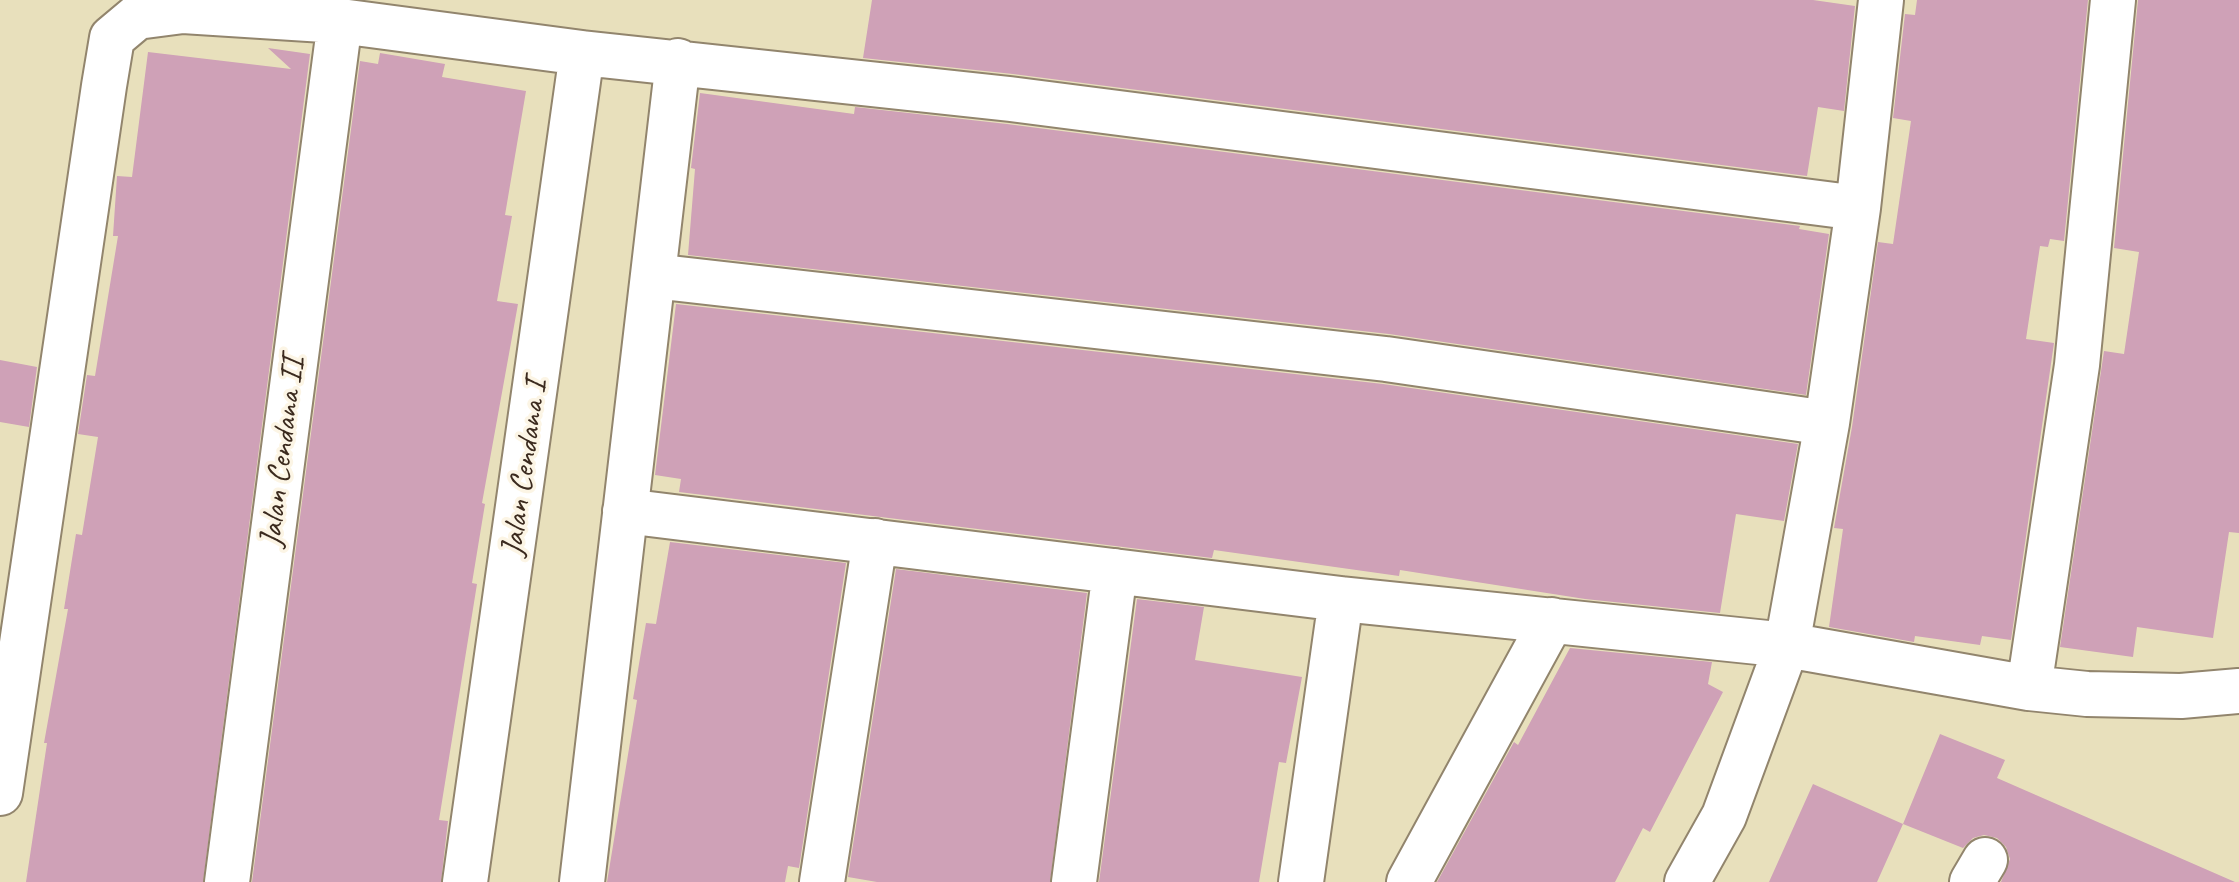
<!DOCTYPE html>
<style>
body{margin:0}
canvas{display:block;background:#e8e0bc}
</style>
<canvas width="2239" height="882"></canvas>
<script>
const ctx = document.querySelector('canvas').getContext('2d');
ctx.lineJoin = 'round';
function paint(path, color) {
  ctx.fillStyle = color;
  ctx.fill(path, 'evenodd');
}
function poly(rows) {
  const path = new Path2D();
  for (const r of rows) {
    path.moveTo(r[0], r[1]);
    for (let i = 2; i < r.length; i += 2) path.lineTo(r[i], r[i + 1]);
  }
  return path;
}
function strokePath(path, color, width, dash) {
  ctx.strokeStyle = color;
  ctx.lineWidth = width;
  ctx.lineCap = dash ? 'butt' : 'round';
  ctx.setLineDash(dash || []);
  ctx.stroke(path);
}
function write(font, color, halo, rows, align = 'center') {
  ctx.font = font + ' Caveat,sans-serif';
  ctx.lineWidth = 7;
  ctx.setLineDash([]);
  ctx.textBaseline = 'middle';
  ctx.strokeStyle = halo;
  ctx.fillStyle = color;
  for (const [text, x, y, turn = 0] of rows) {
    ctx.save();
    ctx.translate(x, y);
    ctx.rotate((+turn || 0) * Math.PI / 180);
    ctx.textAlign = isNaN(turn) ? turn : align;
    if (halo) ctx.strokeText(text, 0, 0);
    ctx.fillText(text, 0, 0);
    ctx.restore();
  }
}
const building = poly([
 [872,0,1813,0,1855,6,1844,111,1818,107,1807,176,1013,74,863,58],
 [1917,0,2088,0,2064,241,2050,239,2048,247,2040,246,2026,339,2054,343,2011,640,1982,636,1980,645,1915,636,1914,642,1829,627,1843,529,1834,528,1852,427,1878,242,1893,244,1911,121,1893,118,1905,14,1915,15],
 [2138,0,2239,0,2239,533,2229,532,2213,638,2137,627,2133,657,2060,647,2104,351,2124,354,2139,252,2114,248],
 [268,48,310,54,203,882,26,882,47,743,44,743,68,609,64,609,76,534,82,535,98,437,78,434,87,375,95,376,118,236,113,236,117,176,132,177,148,52,291,69],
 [380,53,445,64,442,77,526,91,505,215,512,216,497,301,518,304,482,503,485,504,472,583,477,584,439,820,448,821,441,882,252,882,360,61,378,64],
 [700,93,854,114,855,107,1007,124,1800,226,1799,229,1829,234,1806,395,1389,334,688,255,695,169,691,168],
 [676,304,1383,384,1798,444,1784,521,1736,514,1720,613,1585,599,1400,570,1399,576,1214,550,1212,558,679,492,681,479,655,475],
 [0,360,37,367,29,427,0,422],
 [670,542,846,563,799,868,788,866,785,882,607,882,637,700,633,699,646,623,656,624],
 [896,569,1087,593,1050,882,877,882,848,877],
 [1137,599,1204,607,1195,660,1302,677,1286,763,1279,762,1259,882,1099,882],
 [1570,648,1712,662,1708,684,1723,692,1650,832,1643,828,1615,882,1437,882,1514,742,1518,745],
 [1940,734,2005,760,1997,778,2235,882,2001,882,2010,859,2006,847,1997,838,1984,835,1973,838,1963,848,1903,824],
 [1813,784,1903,824,1877,882,1769,882]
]);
const street = poly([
 [653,276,1386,359,1827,423],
 [625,511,1341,599,1787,645,2029,688,2087,694,2181,696,2239,691],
 [2029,688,2077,365,2113,0],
 [0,793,104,86,112,38,137,17,183,11,340,21,582,53,1010,99,1858,208],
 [227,882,340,21],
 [465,882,582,53],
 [582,882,678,61],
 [822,882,875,541],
 [1074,882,1115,571],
 [1301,882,1341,599],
 [1409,882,1552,620],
 [1687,882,1724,816,1787,645,1827,423,1858,208,1881,0],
 [1972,882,1985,860]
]);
const streetNames = [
 ["Jalan Cendana II",283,452,-83],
 ["Jalan Cendana I",525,468,-82]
];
paint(building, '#cfa1b7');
strokePath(street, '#92856d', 48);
strokePath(street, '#fff', 44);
write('32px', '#3b2a1e', '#fcf5e5', streetNames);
</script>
